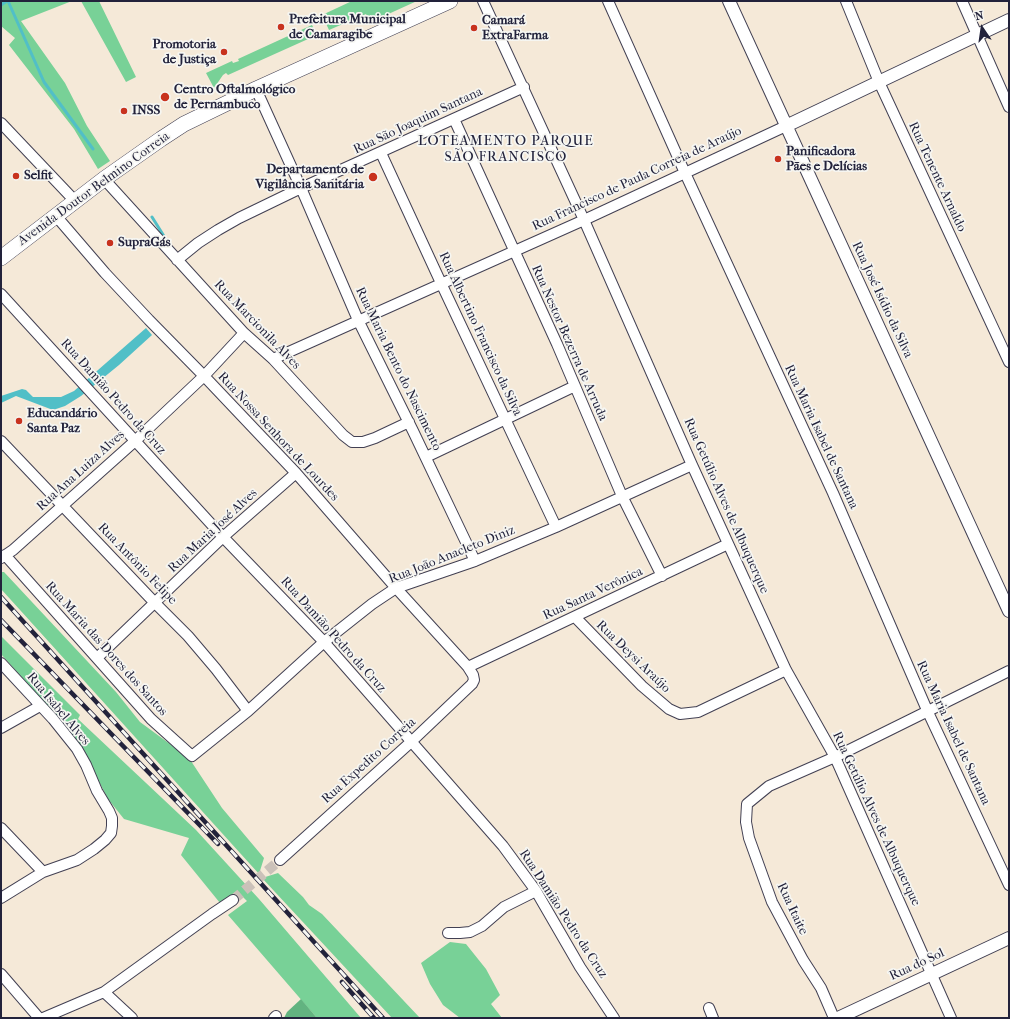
<!DOCTYPE html>
<meta charset="utf-8">
<style>
body{margin:0}
#map{position:relative;width:1010px;height:1019px;overflow:hidden;background:#f5e9d8;font-family:"IM FELL French Canon",serif}
canvas{display:block}
.frame{position:absolute;inset:0;border:2px solid #22223b;pointer-events:none}
.north{position:absolute;left:962px;top:8px;width:40px;height:40px;-webkit-text-stroke:3px #f6f6f2;paint-order:stroke;rotate:347deg;font-size:11px;font-weight:700;line-height:16px;text-align:center;color:#22223b}
.north::after{content:'';display:block;margin:auto;width:14px;height:18px;background:#22223b;clip-path:polygon(50% 0,100% 100%,50% 72%,0 100%)}
</style>
<div id="map">
<canvas width="1010" height="1019"></canvas>
<div class="frame"></div>
<div class="north">N</div>
</div>
<script>
const ctx = document.querySelector('canvas').getContext('2d');
ctx.lineJoin = 'round';
function paint(path, color) {
  ctx.fillStyle = color;
  ctx.fill(path, 'evenodd');
}
function poly(rows) {
  const path = new Path2D();
  for (const r of rows) {
    path.moveTo(r[0], r[1]);
    for (let i = 2; i < r.length; i += 2) path.lineTo(r[i], r[i + 1]);
  }
  return path;
}
function strokePath(path, color, width, dash) {
  ctx.strokeStyle = color;
  ctx.lineWidth = width;
  ctx.lineCap = dash ? 'butt' : 'round';
  ctx.setLineDash(dash || []);
  ctx.stroke(path);
}
function write(font, color, halo, rows, align = 'center') {
  ctx.font = font + ' "IM FELL French Canon",serif';
  ctx.lineWidth = 3.5;
  ctx.setLineDash([]);
  ctx.textBaseline = 'middle';
  ctx.strokeStyle = halo;
  ctx.fillStyle = color;
  for (const [text, x, y, turn = 0] of rows) {
    ctx.save();
    ctx.translate(x, y);
    ctx.rotate((+turn || 0) * Math.PI / 180);
    ctx.textAlign = isNaN(turn) ? turn : align;
    if (halo) ctx.strokeText(text, 0, 0);
    ctx.fillText(text, 0, 0);
    ctx.restore();
  }
}
const green = poly([
 [1,1,72,1,21,21,65,83,87,126,110,161,98,169,74,129,9,45,15,38,1,26],
 [81,1,99,1,136,77,126,82],
 [352,1,417,1,373,21,371,23,366,14,329,30,322,15],
 [312,25,317,35,228,75,226,73,223,75,214,88,206,73,232,61,233,63,239,61,238,59],
 [1,572,4,572,116,692,140,722,189,758,222,808,264,858,259,874,1,589],
 [1,636,80,715,78,719,196,830,259,899,361,1018,317,1018,228,915,247,901,237,891,220,903,181,855,189,838,124,819,108,799,78,741,1,654],
 [278,873,303,897,309,905,322,914,420,1018,392,1018,262,878],
 [450,942,466,944,486,969,500,995,491,1004,502,1018,460,1018,443,1005,430,984,421,963]
]);
const forest = poly([
 [301,999,317,1018,284,1018,287,1012]
]);
const water = poly([
 [146,328,152,335,119,365,81,396,65,406,53,410,16,396,1,403,1,396,22,389,26,390,33,397,61,397,74,391]
]);
const stream = poly([
 [8,1,44,82,93,149],
 [1,5,7,1],
 [152,217,167,241]
]);
const minorTunnel = poly([
 [233,900,280,860]
]);
const minor = poly([
 [483,1,584,220,692,465,786,670,835,757,951,1018],
 [608,1,685,173,833,493,927,710,1009,885],
 [846,1,879,82,1009,362],
 [962,1,1009,107],
 [256,89,301,188,358,320,413,431,475,561],
 [454,119,557,344,622,496,662,576],
 [1,123,75,201],
 [381,153,441,283,556,527],
 [104,179,244,333,273,359,343,435,352,442,363,442,375,438,409,422],
 [56,216,105,273,149,320,204,376,296,473,396,588,468,667,473,675,474,680,472,684,411,742,280,860],
 [177,260,198,243,218,230,239,218,301,188,524,87],
 [1,294,223,537,324,642,503,846,536,891,580,967,614,1018],
 [273,359,584,220,786,126],
 [1,441,155,603,188,636,216,669,248,711],
 [426,457,575,386],
 [5,555,151,719,192,756,248,711,324,642,372,604,396,588,475,561,556,527,692,465],
 [1,558,13,550,135,441,204,376,244,333],
 [575,617,642,686,669,709,680,714,698,712,786,670],
 [97,658,223,537,296,473],
 [1,663,53,719,77,749,86,765,97,791,109,811,112,818,112,826,111,833,105,840,94,849,77,860,43,872,1,898],
 [468,667,728,544],
 [1,728,40,706],
 [1,828,43,872],
 [448,933,460,933,470,932,482,926,504,907,536,891],
 [1,974,39,1018],
 [104,992,132,1018],
 [709,1008,713,1018],
 [43,1018,104,992,212,914,233,900],
 [274,1018,276,1016],
 [834,1018,821,988,803,960,772,902,749,838,746,822,747,804,769,786,835,757,1009,671]
]);
const tertiary = poly([
 [729,1,1009,611],
 [786,126,1009,20],
 [838,1018,1009,938]
]);
const primary = poly([
 [1,258,104,179,161,139,184,124,256,89,450,1]
]);
const rail = poly([
 [1,597,383,1018],
 [1,620,218,844],
 [342,982,374,1018]
]);
const markers = [
 [281,27,4,"#c8321e"],
 [474,28,4,"#c8321e"],
 [224,52,4,"#c8321e"],
 [165,97,5,"#c8321e"],
 [124,111,4,"#c8321e"],
 [778,159,4,"#c8321e"],
 [16,176,4,"#c8321e"],
 [373,177,5,"#c8321e"],
 [110,243,4,"#c8321e"],
 [19,421,4,"#c8321e"]
];
const poiNames = [
 ["Prefeitura Municipal",289,20],
 ["de Camaragibe",289,35],
 ["Camará",482,21],
 ["ExtraFarma",482,36],
 ["Promotoria",216,45,"right"],
 ["de Justiça",216,60,"right"],
 ["Centro Oftalmológico",174,90],
 ["de Pernambuco",174,105],
 ["INSS",132,111],
 ["Panificadora",786,152],
 ["Pães e Delícias",786,167],
 ["Departamento de",364,170,"right"],
 ["Vigilância Sanitária",364,185,"right"],
 ["Selfit",24,176],
 ["SupraGás",118,243],
 ["Educandário",27,414],
 ["Santa Paz",27,429]
];
const streetNames = [
 ["Rua São Joaquim Santana",418,121,-25],
 ["Rua Tenente Arnaldo",937,177,65],
 ["Rua Francisco de Paula Correia de Araújo",637,179,-25],
 ["Avenida Doutor Belmino Correia",94,189,-36],
 ["Rua José Isídio da Silva",882,300,65],
 ["Rua Marcionila Alves",257,325,46],
 ["Rua Albertino Francisco da Silva",480,334,65],
 ["Rua Nestor Bezerra de Arruda",569,343,66],
 ["Rua Maria Bento do Nascimento",398,369,64],
 ["Rua Damião Pedro da Cruz",113,397,48],
 ["Rua Nossa Senhora de Lourdes",278,437,47],
 ["Rua Maria Isabel de Santana",821,437,65],
 ["Rua Ana Luiza Alves",81,471,-42],
 ["Rua Getúlio Alves de Albuquerque",726,506,66],
 ["Rua Maria José Alves",213,531,-43],
 ["Rua João Anacleto Diniz",452,555,-22],
 ["Rua Antônio Felipe",137,564,46],
 ["Rua Santa Verônica",593,594,-25],
 ["Rua Damião Pedro da Cruz",333,635,48],
 ["Rua Maria das Dores dos Santos",106,649,48],
 ["Rua Deysi Araújo",633,657,44],
 ["Rua Isabel Alves",58,709,50],
 ["Rua Maria Isabel de Santana",953,733,65],
 ["Rua Expedito Correia",369,761,-42],
 ["Rua Getúlio Alves de Albuquerque",876,819,65],
 ["Rua Itaite",792,909,65],
 ["Rua Damião Pedro da Cruz",563,914,57],
 ["Rua do Sol",917,965,-25]
];
const neighbourhoodNames = [
 ["LOTEAMENTO PARQUE",506,142],
 ["SÃO FRANCISCO",506,158]
];
paint(green, '#78d197');
paint(forest, '#62b380');
paint(water, '#51bfc7');
strokePath(stream, '#51bfc7', 3);
strokePath(minorTunnel, '#cbc1b9', 10, [10, 5]);
strokePath(minor, '#424053', 12);
strokePath(tertiary, '#424053', 14);
strokePath(primary, '#424053', 16);
strokePath(minor, '#fff', 10);
strokePath(tertiary, '#fff', 12);
strokePath(primary, '#fff', 15);
strokePath(rail, '#22223b', 4.5);
strokePath(rail, '#f6f6f2', 3, [9]);
for (const [x, y, r, color] of markers) {
  const dot = new Path2D();
  dot.arc(x, y, r, 0, 2 * Math.PI);
  ctx.fillStyle = color;
  ctx.fill(dot);
  strokePath(dot, '#f6f6f2', 1.5);
}
write('bold 13px', '#22223b', '#f6f6f2', poiNames, 'left');
write('13px', '#22223b', '#f6f6f2', streetNames);
ctx.letterSpacing = '1px';
write('14px', '#22223b', '#f6f6f2', neighbourhoodNames);
ctx.letterSpacing = '0px';
</script>
